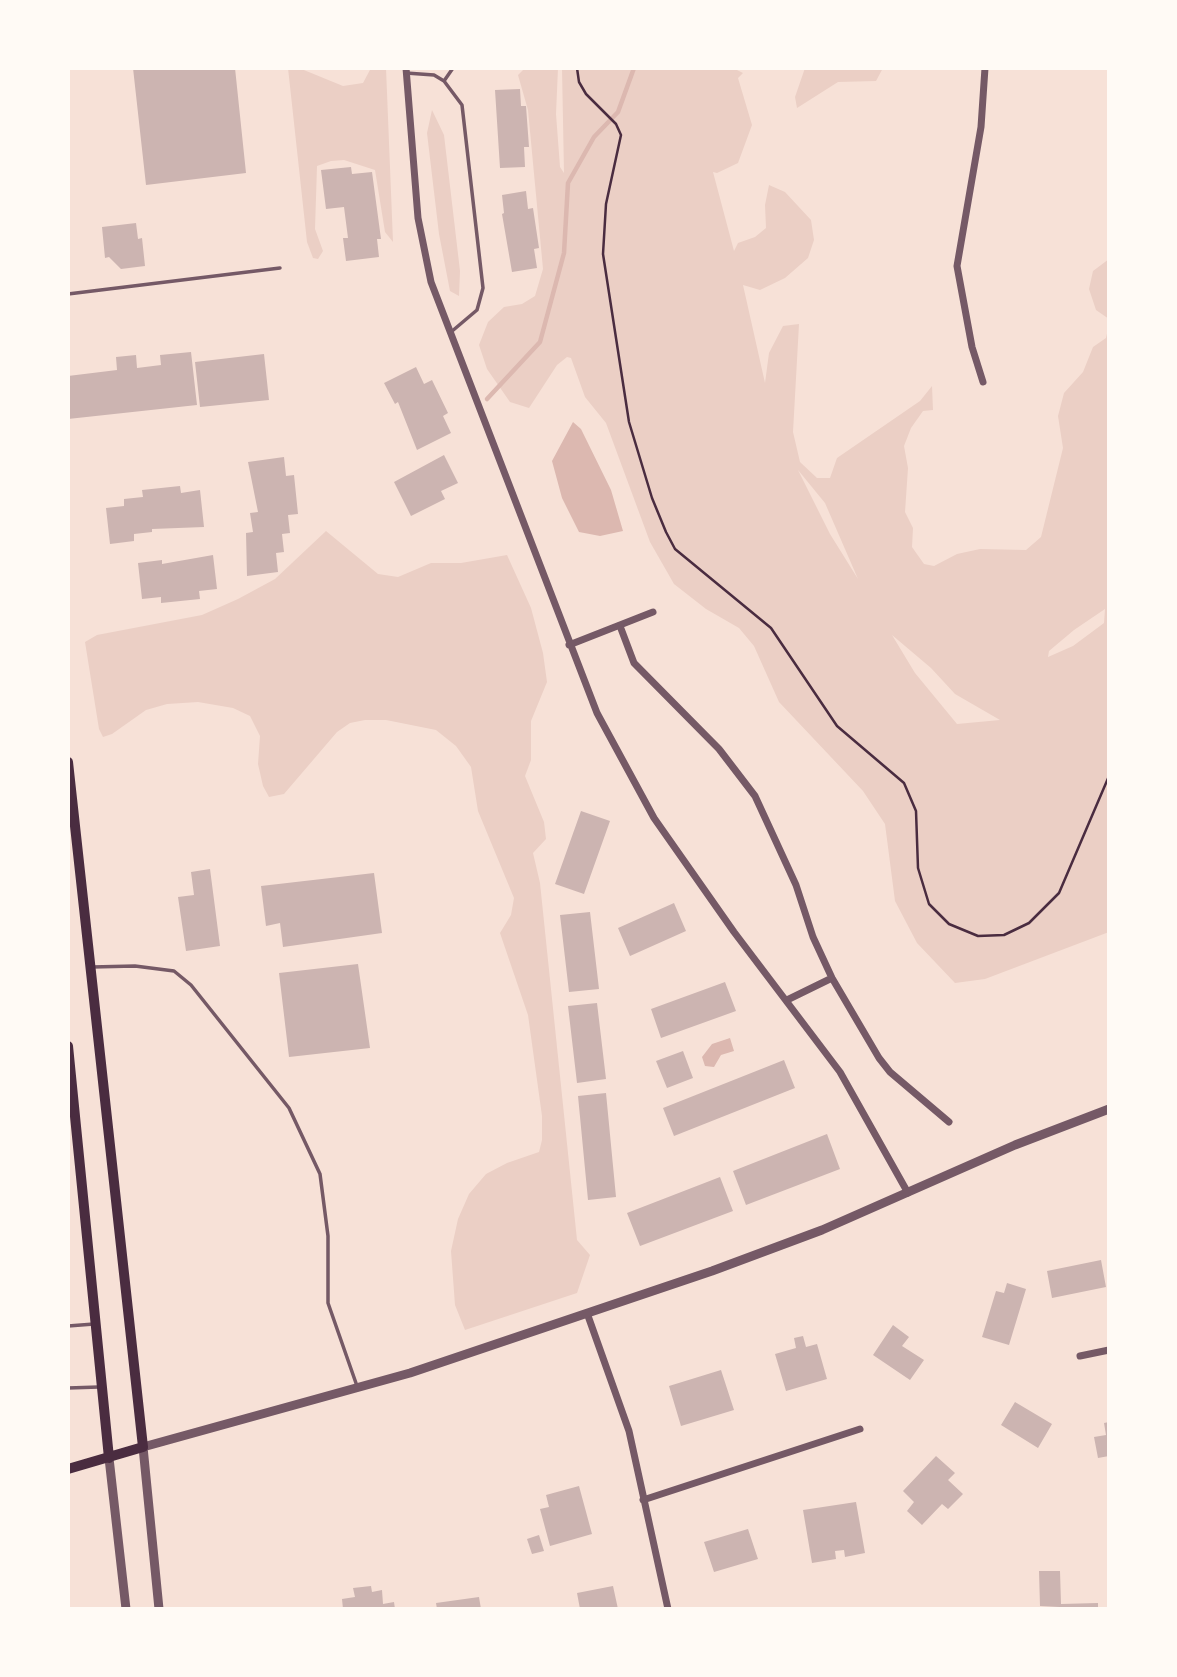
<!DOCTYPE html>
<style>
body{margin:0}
#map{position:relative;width:1177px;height:1677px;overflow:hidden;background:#f7e1d7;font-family:"PT Sans",sans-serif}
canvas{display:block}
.frame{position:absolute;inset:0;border:70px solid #fffaf5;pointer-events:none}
</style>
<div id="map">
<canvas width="1177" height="1677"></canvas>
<div class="frame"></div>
</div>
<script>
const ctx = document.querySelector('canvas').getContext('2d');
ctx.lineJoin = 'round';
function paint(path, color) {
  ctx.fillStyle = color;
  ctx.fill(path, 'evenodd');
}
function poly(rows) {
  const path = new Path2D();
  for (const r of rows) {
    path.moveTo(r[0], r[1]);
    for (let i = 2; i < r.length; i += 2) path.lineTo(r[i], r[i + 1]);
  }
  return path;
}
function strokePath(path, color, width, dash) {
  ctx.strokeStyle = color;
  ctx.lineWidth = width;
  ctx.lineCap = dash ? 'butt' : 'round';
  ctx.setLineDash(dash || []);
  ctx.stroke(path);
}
const green = poly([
 [288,68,299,68,343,86,363,83,371,68,386,68,393,242,385,232,375,170,344,160,331,161,317,166,315,229,323,251,318,259,313,258,307,242],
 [525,68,558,68,556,114,560,167,564,173,562,68,733,68,743,73,738,78,752,125,738,163,717,173,713,172,734,251,738,243,755,237,766,228,765,205,769,185,785,192,811,220,814,240,808,258,785,278,760,290,743,285,765,383,769,353,783,326,799,324,793,432,800,462,817,478,830,478,837,458,920,401,932,386,933,410,923,411,911,428,904,446,908,468,905,512,913,528,912,547,924,564,934,566,957,554,980,549,1026,550,1041,537,1063,448,1058,416,1064,393,1083,372,1093,347,1106,338,1109,325,1109,932,985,979,955,983,917,943,895,901,885,824,863,791,779,702,754,646,739,628,706,609,674,584,650,542,606,423,585,397,571,358,567,357,557,365,529,408,510,402,487,369,479,345,488,322,504,307,522,304,535,296,543,269,528,110,518,75],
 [798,470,825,503,858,579,830,534],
 [1105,609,1104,623,1073,646,1048,657,1049,651,1074,630],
 [892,635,931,668,955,694,1000,720,957,724,915,673],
 [805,68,883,68,876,81,838,82,797,108,795,97],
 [432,110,444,135,460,271,459,296,450,291,439,234,427,133],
 [1109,259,1109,319,1096,310,1089,289,1093,271],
 [326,531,378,574,398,577,431,563,461,563,507,555,531,608,543,653,547,682,531,721,531,760,525,776,544,822,546,839,533,853,540,883,577,1240,590,1255,577,1293,465,1330,455,1305,451,1251,458,1219,469,1194,486,1174,507,1163,539,1152,542,1140,542,1116,528,1015,500,933,511,915,514,898,478,811,471,767,456,746,436,730,386,720,365,720,350,723,337,732,284,794,269,797,263,786,258,764,260,736,250,716,233,708,198,702,167,704,146,710,112,734,103,737,99,729,85,642,97,635,202,615,238,599,275,579]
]);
const water = poly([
 [573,422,581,429,611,490,623,531,600,536,579,532,562,498,552,461],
 [730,1038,734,1051,721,1055,714,1067,705,1066,702,1057,712,1044]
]);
const stream = poly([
 [487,399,540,342,564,253,568,183,594,137,618,112,634,68]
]);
const building = poly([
 [133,68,235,68,246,173,146,185],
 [520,89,521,106,526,106,529,147,524,147,525,167,500,168,495,90],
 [351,167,352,174,372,172,381,239,377,239,379,257,346,261,343,238,348,238,344,207,326,209,321,170],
 [526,191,528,209,533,208,539,248,534,249,537,268,512,272,502,214,504,213,502,195],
 [136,223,138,239,142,238,145,266,121,269,109,257,105,258,102,227],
 [191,352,197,405,68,419,68,376,117,370,116,357,136,355,137,368,161,365,160,355],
 [264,354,269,400,200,407,195,362],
 [416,367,424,384,432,380,448,413,443,416,451,433,417,450,398,402,395,404,384,383],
 [444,455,458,483,441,491,445,499,411,516,394,482],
 [284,457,286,476,294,475,298,514,288,515,290,533,282,534,284,552,276,553,278,572,247,576,246,533,253,532,250,513,258,512,248,462],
 [180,486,181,493,200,490,204,527,152,529,152,532,134,534,134,541,110,544,106,508,124,506,124,499,143,497,142,490],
 [213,555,217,589,199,591,200,599,161,603,161,597,142,599,138,563,162,560,162,564],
 [581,811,610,821,584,894,555,884],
 [210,869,220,946,186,951,178,897,194,895,191,872],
 [374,873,382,933,283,947,280,923,266,926,261,886],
 [674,903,686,931,630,956,618,928],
 [590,912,599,989,569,992,560,915],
 [358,964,370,1048,289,1057,279,973],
 [725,982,736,1011,661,1038,651,1009],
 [597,1003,606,1079,577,1083,568,1006],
 [683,1051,693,1078,667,1088,656,1061],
 [784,1060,795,1088,674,1136,663,1108],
 [606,1093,616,1197,588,1200,578,1096],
 [827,1134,840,1169,746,1205,733,1171],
 [720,1177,733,1211,640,1246,627,1213],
 [1101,1260,1106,1287,1052,1298,1047,1271],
 [1007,1283,1026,1289,1009,1345,982,1337,996,1291,1004,1293],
 [893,1325,909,1337,902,1346,924,1360,910,1380,873,1355],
 [803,1336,806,1347,817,1344,827,1379,786,1391,775,1354,796,1348,794,1338],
 [721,1370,734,1410,681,1426,669,1386],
 [1015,1402,1052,1424,1038,1448,1001,1425],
 [1109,1422,1109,1456,1098,1458,1094,1437,1106,1435,1104,1423],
 [936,1456,955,1473,948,1480,963,1494,948,1509,942,1504,922,1525,907,1511,914,1502,903,1491],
 [579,1486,592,1534,550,1546,540,1509,549,1507,546,1495],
 [856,1502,865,1553,845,1557,844,1550,835,1551,836,1559,812,1563,803,1510],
 [748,1529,758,1559,714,1572,704,1542],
 [539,1535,544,1551,532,1554,527,1539],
 [1039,1571,1060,1571,1061,1604,1098,1603,1098,1609,1040,1606],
 [371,1586,372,1592,382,1590,383,1604,394,1602,395,1609,343,1609,342,1599,355,1597,353,1588],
 [613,1586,618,1609,580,1609,577,1593],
 [479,1597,481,1609,437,1609,436,1603]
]);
const path = poly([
 [577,68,579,82,586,94,616,124,621,135,606,204,603,254,629,422,652,498,666,532,675,549,771,628,837,726,904,783,916,811,918,868,929,904,949,924,978,936,1004,935,1029,923,1059,893,1109,776]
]);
const service = poly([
 [406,73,434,75,444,81,462,105,483,288,477,310,451,332],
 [444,81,453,68],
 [68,294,280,268],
 [92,967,135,966,174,971,191,985,289,1108,320,1174,328,1236,328,1303,357,1386],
 [68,1326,94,1324],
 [68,1388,99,1387]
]);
const minor = poly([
 [406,68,418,218,431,282,597,713,654,818,734,932,840,1072,908,1193],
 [983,382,972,347,957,266,981,127,985,68],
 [620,626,634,663,719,749,755,796,796,885,813,937,832,978,879,1058,890,1072,949,1122],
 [569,645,653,612],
 [787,1000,832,978],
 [587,1313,629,1431,668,1609],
 [1080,1356,1109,1350],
 [643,1500,860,1429]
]);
const tertiary = poly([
 [109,1458,126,1609],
 [159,1609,143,1447,410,1373,712,1271,822,1230,1015,1145,1109,1109]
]);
const secondary = poly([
 [68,762,143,1447,68,1469],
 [68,1046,109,1458]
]);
paint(green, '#ebcfc5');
paint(water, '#dcb8b0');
strokePath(stream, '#dcb8b0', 4.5);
paint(building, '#ccb4b1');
strokePath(path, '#4a2c40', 2.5);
strokePath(service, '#755966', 3.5);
strokePath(minor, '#755966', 7);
strokePath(tertiary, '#755966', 9);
strokePath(secondary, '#4a2c40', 10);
</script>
